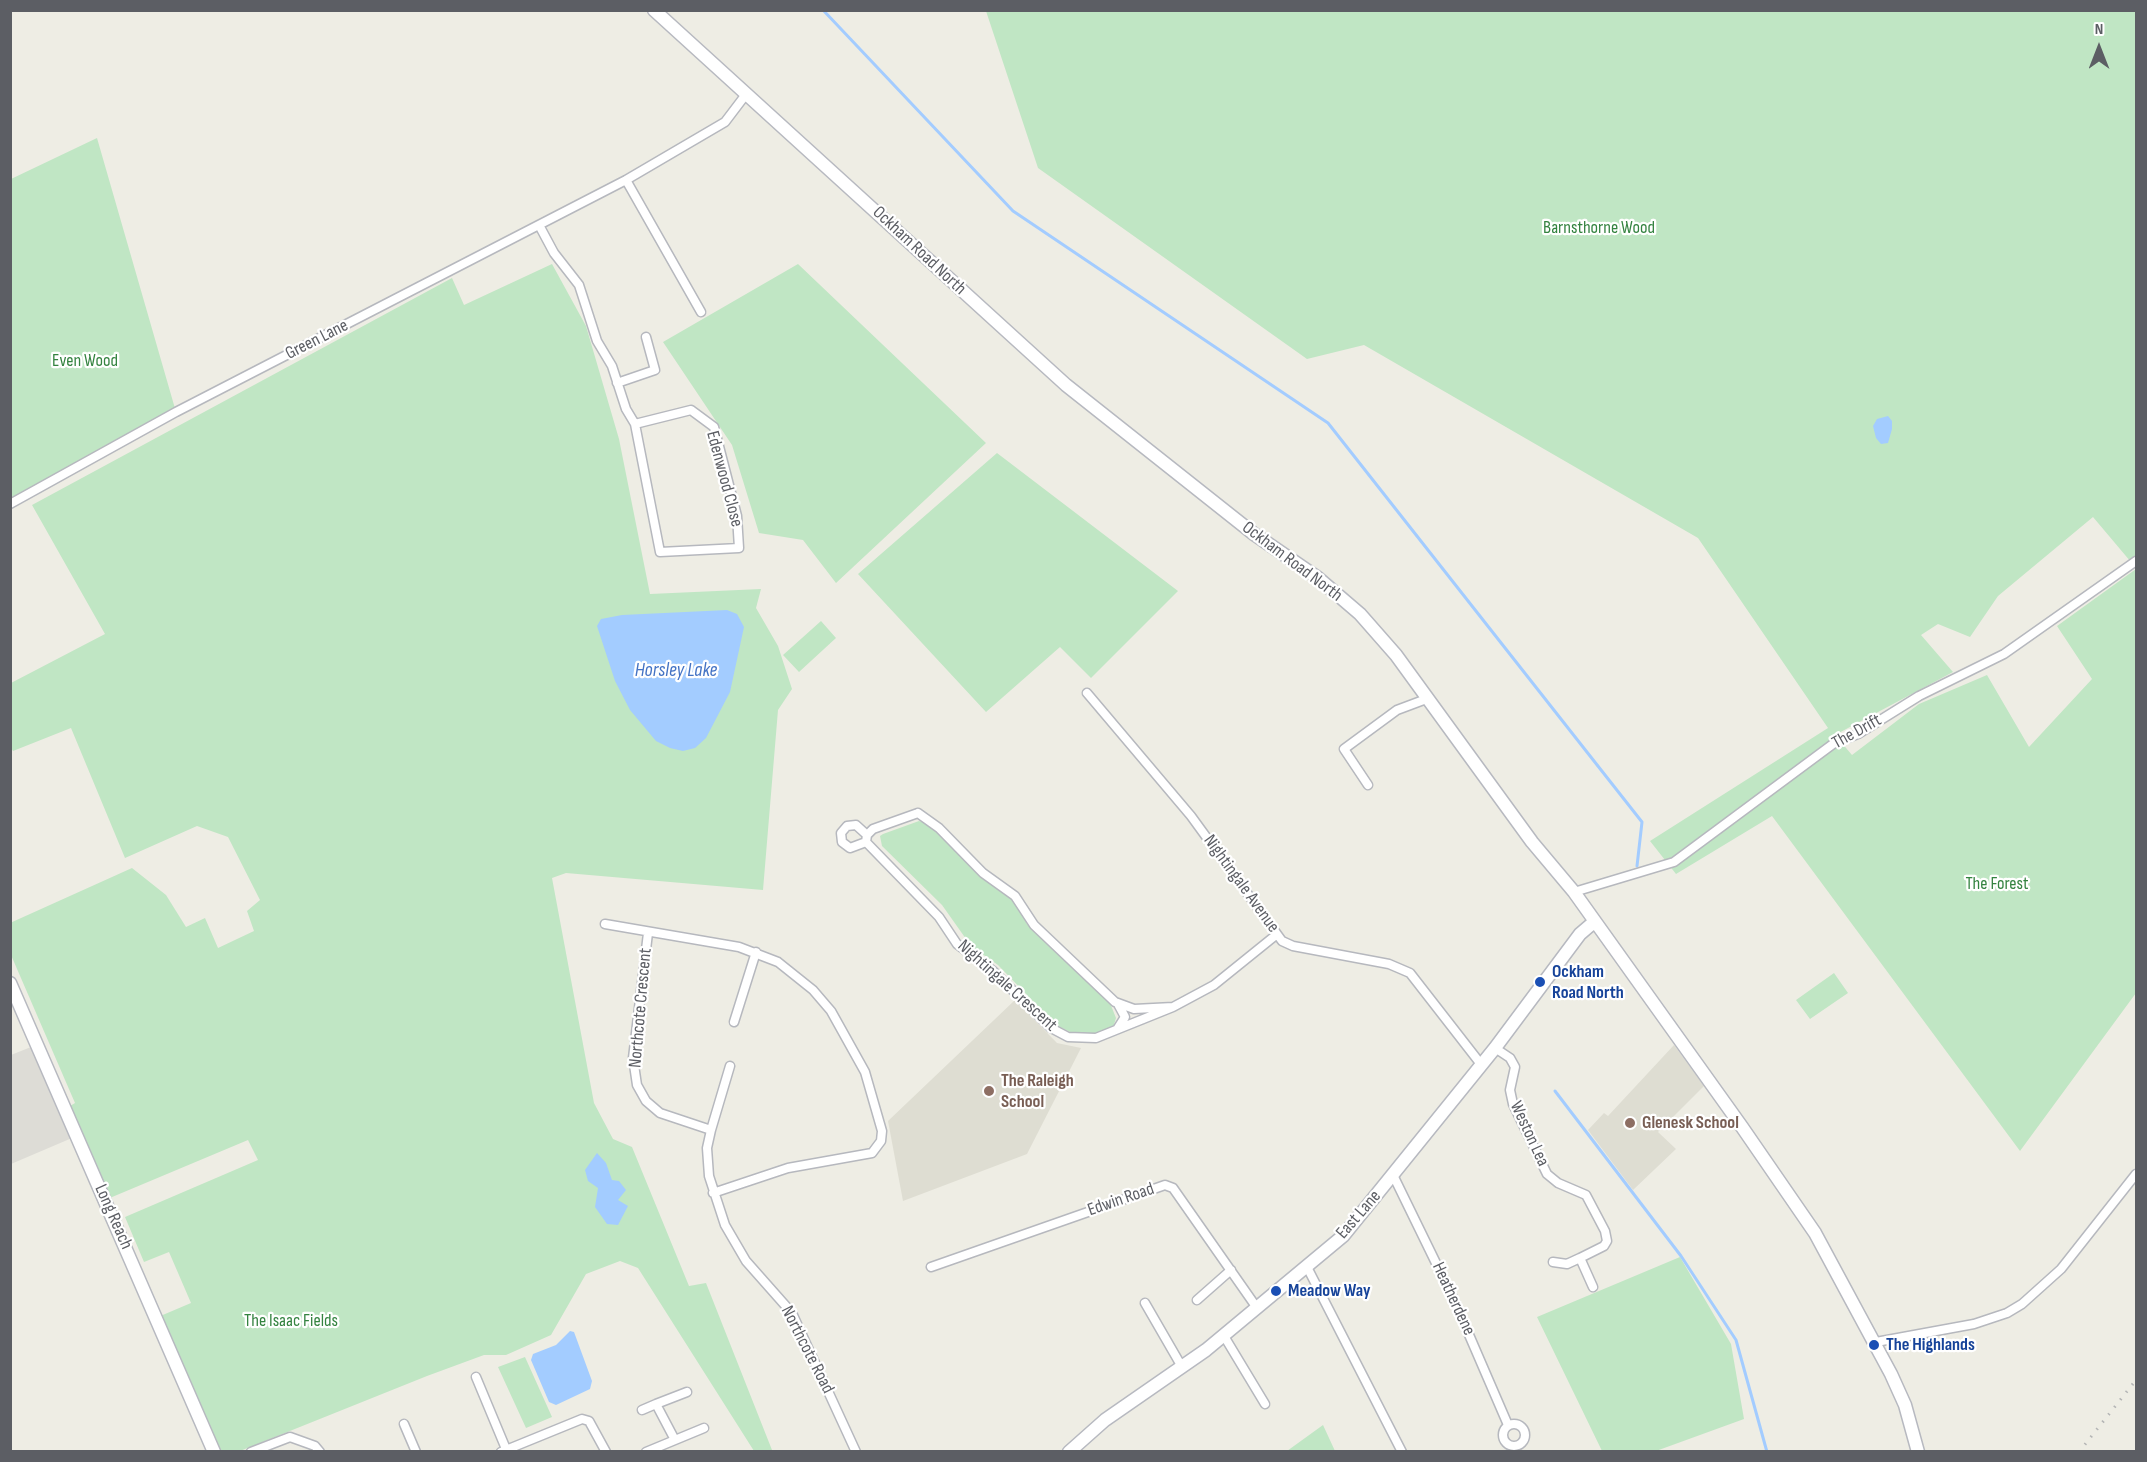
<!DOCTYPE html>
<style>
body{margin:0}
#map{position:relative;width:2147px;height:1462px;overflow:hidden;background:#eeede4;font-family:"Sofia Sans Condensed",sans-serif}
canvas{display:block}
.frame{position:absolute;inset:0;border:12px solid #5c5e64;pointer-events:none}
.north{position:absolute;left:2069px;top:18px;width:60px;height:60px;-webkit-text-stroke:4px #fff;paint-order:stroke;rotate:0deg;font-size:16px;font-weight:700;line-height:24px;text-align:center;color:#5c5e64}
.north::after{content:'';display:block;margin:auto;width:21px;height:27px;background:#5c5e64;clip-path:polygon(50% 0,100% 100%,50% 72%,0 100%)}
</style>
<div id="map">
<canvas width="2147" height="1462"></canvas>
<div class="frame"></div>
<div class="north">N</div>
</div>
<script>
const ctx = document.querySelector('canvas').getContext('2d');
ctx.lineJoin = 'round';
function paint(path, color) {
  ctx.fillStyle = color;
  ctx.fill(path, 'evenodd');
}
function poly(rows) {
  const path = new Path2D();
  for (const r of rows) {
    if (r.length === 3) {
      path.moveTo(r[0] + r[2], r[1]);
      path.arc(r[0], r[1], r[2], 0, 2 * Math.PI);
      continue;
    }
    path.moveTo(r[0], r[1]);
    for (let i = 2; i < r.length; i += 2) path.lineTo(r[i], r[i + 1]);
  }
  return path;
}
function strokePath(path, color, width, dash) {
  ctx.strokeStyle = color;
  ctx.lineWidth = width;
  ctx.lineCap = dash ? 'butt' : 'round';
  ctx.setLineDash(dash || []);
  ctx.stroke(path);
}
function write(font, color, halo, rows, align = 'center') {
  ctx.font = font + ' "Sofia Sans Condensed",sans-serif';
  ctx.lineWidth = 4.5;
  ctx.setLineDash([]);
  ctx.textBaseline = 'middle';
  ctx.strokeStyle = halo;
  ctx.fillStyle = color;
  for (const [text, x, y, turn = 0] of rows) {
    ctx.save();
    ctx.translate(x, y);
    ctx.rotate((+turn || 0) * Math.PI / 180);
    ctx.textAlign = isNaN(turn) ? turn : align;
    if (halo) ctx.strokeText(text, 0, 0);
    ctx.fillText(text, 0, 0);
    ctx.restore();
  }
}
const industrial = poly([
 [31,1047,72,1138,11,1164,11,1055]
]);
const education = poly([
 [1015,1000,1057,1043,1081,1048,1027,1154,903,1201,888,1121],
 [1674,1045,1704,1086,1658,1132,1676,1149,1633,1190,1588,1130,1604,1113,1608,1116]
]);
const green = poly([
 [986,11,2136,11,2136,568,2093,517,1998,596,1970,637,1938,624,1921,635,1953,672,1835,735,1852,755,1919,704,1987,675,2029,747,2092,679,2057,626,2136,569,2136,993,2020,1151,1772,816,1676,874,1650,841,1828,728,1698,538,1364,345,1307,359,1038,168],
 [97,138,176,412,11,504,11,179],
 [552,264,586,326,619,439,650,594,761,589,756,608,778,646,792,689,778,710,763,890,566,873,552,878,594,1103,613,1139,632,1147,689,1286,706,1283,772,1450,754,1451,638,1268,620,1261,586,1274,551,1335,506,1355,484,1355,427,1376,240,1451,214,1451,158,1317,191,1303,169,1252,144,1262,125,1217,258,1160,248,1140,105,1200,65,1109,75,1103,11,955,10,923,132,868,166,895,186,927,205,918,218,948,254,931,247,911,260,900,228,837,197,826,125,858,71,728,13,751,10,746,11,683,105,634,32,505,452,278,464,305],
 [798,264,986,443,836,583,803,540,759,533,732,445,663,342],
 [997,453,1178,591,1091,678,1060,647,986,712,858,574],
 [821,621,836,638,799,672,783,655],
 [919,821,929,824,982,877,1013,898,1027,924,1110,1003,1116,1018,1113,1028,1093,1035,1074,1034,1056,1025,998,965,971,946,942,905,882,846,880,836,883,834],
 [1834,973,1848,993,1810,1019,1796,1000],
 [1680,1257,1731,1344,1744,1419,1656,1451,1602,1451,1537,1317],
 [525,1357,552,1417,526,1428,498,1367],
 [1323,1425,1335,1451,1287,1451]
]);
const water = poly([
 [1888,416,1892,421,1892,429,1888,443,1881,444,1876,438,1873,426,1877,419],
 [727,610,737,614,744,627,730,692,706,738,695,748,683,751,670,748,656,741,630,710,615,681,597,626,601,619,622,615],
 [597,1153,606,1163,612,1180,619,1181,626,1190,618,1200,628,1206,618,1225,607,1224,595,1207,598,1188,588,1181,585,1170],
 [570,1331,574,1332,592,1381,590,1389,556,1405,549,1402,531,1360,533,1354,556,1345]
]);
const stream = poly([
 [823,10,1013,211,1328,423,1642,822,1637,866],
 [1555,1091,1681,1256,1736,1340,1767,1452]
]);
const street = poly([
 [626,180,701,312],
 [539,225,554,253,579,285,597,341,612,366,626,409,635,424,660,552,739,548,737,516,714,427,691,410,635,424],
 [617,383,655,370,646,337],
 [10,504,176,412,626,180,725,122,747,93],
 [1087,693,1191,816,1282,941,1293,946,1389,964,1410,973,1480,1063],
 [1368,785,1344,749,1397,710,1429,698],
 [918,813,939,828,983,873,1015,896,1034,925,1115,1002,1134,1009,1173,1007,1096,1038,1068,1037,1051,1028,993,971,957,944,939,917,866,842,867,835,873,829,918,813],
 [866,842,850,848,842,842,841,833,847,826,856,825,867,835],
 [1574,892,1674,862,1833,744,1858,734,1919,696,2004,654,2136,561],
 [605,924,739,947,778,962,813,990,831,1011,865,1072,882,1131,881,1141,872,1153,788,1168,713,1193],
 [648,933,633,1058,637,1085,646,1101,660,1113,711,1130,707,1148,709,1176,725,1225,746,1261,792,1313,856,1452],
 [1118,1004,1125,1017,1118,1028],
 [1173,1007,1214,985,1276,935],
 [734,1022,756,952],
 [1495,1048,1510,1058,1515,1067,1510,1090,1513,1104,1547,1174,1558,1183,1586,1195,1605,1231,1607,1241,1604,1246,1580,1258,1593,1287],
 [711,1130,730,1066],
 [1393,1175,1454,1300,1508,1425],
 [1553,1262,1567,1264,1580,1258],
 [931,1267,1165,1185,1173,1188,1257,1308],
 [1307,1267,1402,1452],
 [1197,1300,1231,1270],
 [1145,1303,1182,1367],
 [1224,1336,1265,1404],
 [1876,1342,1974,1324,2007,1313,2022,1304,2061,1269,2136,1174],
 [476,1377,506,1449],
 [642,1410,656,1404],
 [1514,1435,11],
 [404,1424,416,1452],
 [675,1440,656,1404,687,1392],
 [251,1452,290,1437,315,1446,320,1452],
 [501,1452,582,1419,589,1421,606,1452],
 [646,1452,704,1428]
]);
const secondary = poly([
 [654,10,1066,385,1254,534,1318,578,1360,614,1396,655,1532,842,1574,892,1742,1127,1815,1233,1891,1374,1905,1405,1918,1452],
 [10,983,214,1452],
 [1069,1452,1105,1420,1206,1350,1343,1236,1495,1048,1580,934,1594,922]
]);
const rail = poly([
 [2079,1452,2136,1380]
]);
const markers = [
 [1540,982,6,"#1a4fb4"],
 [989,1091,6,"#8d6e63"],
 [1630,1123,6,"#8d6e63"],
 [1276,1291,6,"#1a4fb4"],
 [1874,1345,6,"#1a4fb4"]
];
const parkNames = [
 ["Barnsthorne Wood",1599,228],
 ["Even Wood",85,361],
 ["The Forest",1997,884],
 ["The Isaac Fields",291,1321]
];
const streetNames = [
 ["Ockham Road North",919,251,43],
 ["Green Lane",317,340,-27],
 ["Edenwood Close",724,479,75],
 ["Ockham Road North",1292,562,37],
 ["The Drift",1857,732,-29],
 ["Nightingale Avenue",1241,884,54],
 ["Nightingale Crescent",1007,986,42],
 ["Northcote Crescent",641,1008,-85],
 ["Weston Lea",1529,1134,65],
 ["Edwin Road",1121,1200,-19],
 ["East Lane",1359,1215,-49],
 ["Long Reach",113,1217,66],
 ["Heatherdene",1453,1299,65],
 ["Northcote Road",807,1350,63]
];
const transitNames = [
 ["Ockham",1552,972],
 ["Road North",1552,993],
 ["Meadow Way",1288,1291],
 ["The Highlands",1886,1345]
];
const educationNames = [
 ["The Raleigh",1001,1081],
 ["School",1001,1102],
 ["Glenesk School",1642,1123]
];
const waterNames = [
 ["Horsley Lake",676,671]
];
paint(industrial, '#dddcd6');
paint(education, '#deddd2');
paint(green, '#c0e6c4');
paint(water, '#a3ccff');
strokePath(stream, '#a3ccff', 3);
strokePath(street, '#b6b8be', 11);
strokePath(secondary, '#b7b9c0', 15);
strokePath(street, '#fff', 8);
strokePath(secondary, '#fff', 12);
strokePath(rail, '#b4b5b5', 3, [1.5, 8]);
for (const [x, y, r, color] of markers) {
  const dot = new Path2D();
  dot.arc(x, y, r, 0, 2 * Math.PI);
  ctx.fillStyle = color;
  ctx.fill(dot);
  strokePath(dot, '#fff', 2);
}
write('18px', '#348340', '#fff', parkNames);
write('18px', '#5c5e64', '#fff', streetNames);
write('bold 18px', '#164399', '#fff', transitNames, 'left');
write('bold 18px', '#785e54', '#fff', educationNames, 'left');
write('italic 20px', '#4473c4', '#fff', waterNames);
</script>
